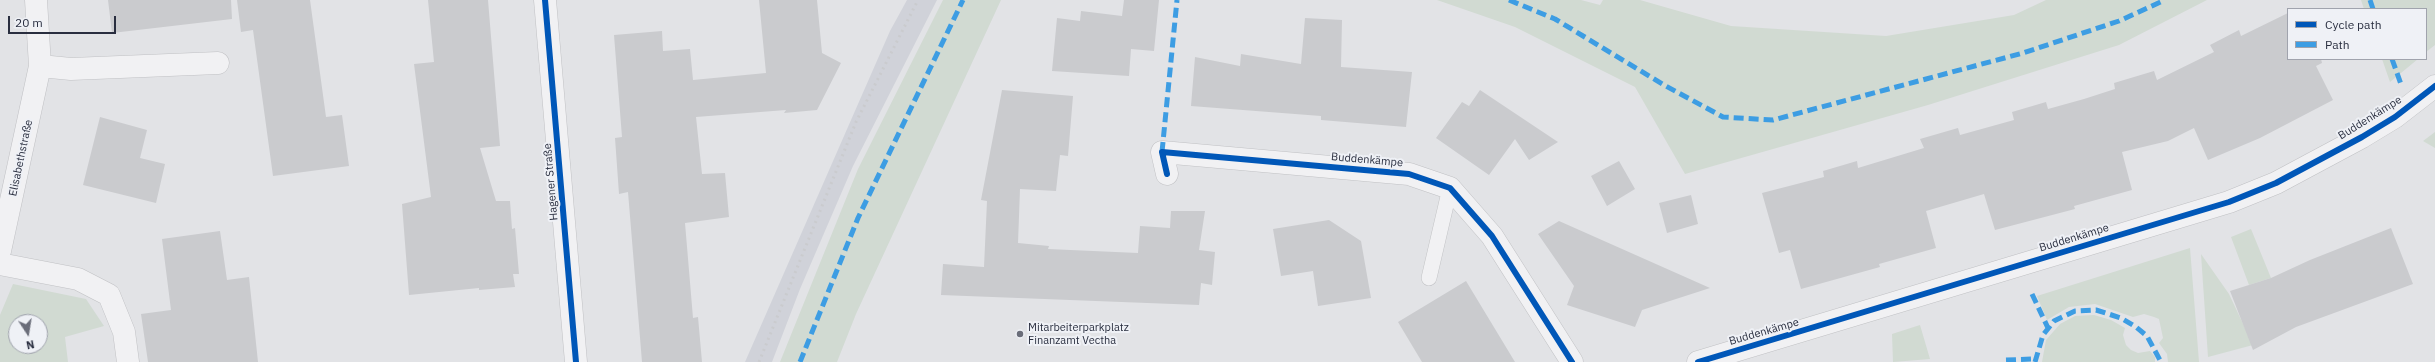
<!DOCTYPE html>
<meta charset="utf-8">
<style>
body{margin:0}
#map{position:relative;width:2435px;height:362px;overflow:hidden;background:#e2e3e6;font-family:"IBM Plex Sans",sans-serif}
canvas{display:block}
.legend{position:absolute;left:2287px;top:8px;width:140px;height:52px;box-sizing:border-box;background:#eff1f6;border:1px solid #a0a3ad;margin:0;padding:5px 7px;list-style:none;font-size:12px;color:#292e3f}
.legend li{display:flex;align-items:center;gap:8px;height:20px}
.legend b{width:20px;border:1px solid #a0a3ad}
.north{position:absolute;left:8px;top:314px;width:40px;height:40px;box-sizing:border-box;background:#eff1f6;border:1px solid #a0a3ad;border-radius:50%;rotate:168deg;font-size:11px;font-weight:700;line-height:16px;text-align:center;color:#292e3f}
.north::after{content:'';display:block;margin:auto;width:14px;height:18px;background:#6a6d79;clip-path:polygon(50% 0,100% 100%,50% 72%,0 100%)}
.scale{position:absolute;left:8px;top:16px;width:108px;height:18px;box-sizing:border-box;border:2px solid #292e3f;border-top:0;padding-left:5px;font-size:12px;line-height:14px;white-space:nowrap;color:#292e3f;-webkit-text-stroke:3px #eff1f6;paint-order:stroke}
</style>
<div id="map">
<canvas width="2435" height="362"></canvas>
<ul class="legend">
<li><b style="height:5px;background:#0057b8"></b>Cycle path</li>
<li><b style="height:5px;background:#3d9de3"></b>Path</li>
</ul>
<div class="north">N</div>
<div class="scale">20 m</div>
</div>
<script>
const ctx = document.querySelector('canvas').getContext('2d');
ctx.lineJoin = 'round';
function paint(path, color) {
  ctx.fillStyle = color;
  ctx.fill(path, 'evenodd');
}
function poly(rows) {
  const path = new Path2D();
  for (const r of rows) {
    path.moveTo(r[0], r[1]);
    for (let i = 2; i < r.length; i += 2) path.lineTo(r[i], r[i + 1]);
  }
  return path;
}
function strokePath(path, color, width, dash) {
  ctx.strokeStyle = color;
  ctx.lineWidth = width;
  ctx.lineCap = dash ? 'butt' : 'round';
  ctx.setLineDash(dash || []);
  ctx.stroke(path);
}
function write(font, color, halo, rows, align = 'center') {
  ctx.font = font + ' "IBM Plex Sans",sans-serif';
  ctx.lineWidth = 4;
  ctx.setLineDash([]);
  ctx.textBaseline = 'middle';
  ctx.strokeStyle = halo;
  ctx.fillStyle = color;
  for (const [text, x, y, turn = 0] of rows) {
    ctx.save();
    ctx.translate(x, y);
    ctx.rotate((+turn || 0) * Math.PI / 180);
    ctx.textAlign = isNaN(turn) ? turn : align;
    if (halo) ctx.strokeText(text, 0, 0);
    ctx.fillText(text, 0, 0);
    ctx.restore();
  }
}
const built = poly([
 [907,0,937,0,853,166,800,289,772,362,745,362,890,31]
]);
const green = poly([
 [943,0,1001,0,856,314,837,362,780,362,858,169],
 [1437,0,1581,0,1600,5,1603,0,1640,0,1731,26,1886,36,2014,15,2046,0,2207,0,2119,45,1928,105,1685,174,1635,87,1515,27],
 [2361,0,2435,0,2435,45,2426,52,2426,9,2364,9],
 [2382,59,2418,59,2390,82],
 [2435,132,2435,148,2423,141],
 [2251,229,2271,278,2249,285,2231,237],
 [2190,248,2199,362,2168,362,2167,354,2159,343,2163,338,2159,319,2154,317,2144,314,2133,317,2095,304,2069,307,2047,320,2037,296],
 [2201,254,2229,294,2253,345,2208,357],
 [13,284,86,299,104,326,65,337,68,362,0,362,0,315],
 [16,322,40,322,40,346,16,346],
 [2094,315,2111,320,2125,328,2123,335,2126,345,2131,350,2138,353,2150,351,2155,357,2155,362,2042,362,2046,340,2060,324,2075,316],
 [1920,325,1930,359,1893,362,1892,334]
]);
const building = poly([
 [108,0,231,0,232,19,112,33],
 [237,0,310,0,326,117,342,115,349,166,273,176,253,30,241,32],
 [428,0,488,0,500,146,480,148,496,201,510,201,512,229,515,228,519,274,513,274,515,287,479,290,479,288,409,295,402,204,431,197,414,64,434,62],
 [759,0,817,0,822,53,841,63,817,110,784,113,786,110,696,117,702,174,725,173,729,217,685,223,693,318,698,317,702,362,642,362,628,192,619,194,615,138,622,137,614,35,662,31,663,51,690,49,693,80,766,73],
 [1124,0,1159,0,1154,51,1131,49,1129,76,1052,71,1057,18,1080,21,1081,11,1122,16],
 [2288,13,2288,59,2321,59,2322,63,2316,66,2333,100,2260,138,2208,160,2194,128,2168,141,2122,152,2132,190,2074,206,2075,209,1995,230,1984,194,1926,211,1936,248,1879,264,1880,267,1801,289,1790,250,1779,253,1762,193,1824,177,1823,171,1857,161,1858,168,1924,148,1920,139,1958,128,1960,135,2014,120,2012,112,2046,102,2048,109,2084,99,2115,89,2114,83,2154,71,2157,80,2214,52,2210,45,2239,30,2241,36],
 [1305,18,1342,20,1341,67,1412,72,1406,127,1321,120,1321,116,1191,106,1195,57,1240,66,1241,54,1301,64],
 [1002,90,1073,96,1068,156,1060,155,1056,191,1020,189,1018,243,1049,246,1048,249,1138,253,1140,226,1170,228,1171,211,1205,211,1199,250,1215,252,1212,285,1201,283,1199,305,941,295,943,264,984,267,987,201,981,200],
 [1480,90,1558,142,1529,160,1515,139,1489,175,1436,138,1462,102,1469,106],
 [100,117,147,130,140,158,165,164,156,203,83,185],
 [1619,161,1635,189,1607,206,1591,176],
 [1691,195,1698,224,1667,233,1659,203],
 [1329,220,1361,241,1371,298,1318,306,1313,271,1281,276,1273,229],
 [1559,221,1710,288,1642,310,1635,327,1567,305,1574,286,1538,234],
 [2391,228,2413,284,2296,327,2253,350,2230,291,2271,278,2310,260],
 [220,231,227,280,249,277,258,362,148,362,141,314,171,310,162,239],
 [1466,281,1515,362,1422,362,1398,322]
]);
const lane = poly([
 [1429,278,1450,188]
]);
const street = poly([
 [545,0,576,362],
 [40,66,71,69,218,63],
 [1167,174,1162,152,1409,174,1450,188,1492,236,1572,362],
 [0,251,40,66,36,0],
 [0,264,78,279,109,295,124,332,128,362],
 [1698,362,2229,202,2276,183,2362,137,2395,117,2435,86]
]);
const rail = poly([
 [759,362,856,122,918,0]
]);
const quiet = poly([
 [1509,0,1555,19,1664,85,1723,117,1773,120,2023,53,2119,21,2165,0],
 [2370,0,2373,9],
 [2392,59,2402,87],
 [1162,152,1177,0],
 [2032,294,2048,328],
 [2006,360,2034,359],
 [800,362,858,218,963,0],
 [2035,362,2043,335,2054,321,2075,311,2096,310,2121,318,2136,327,2147,336,2161,362]
]);
const cycleway = poly([
 [545,0,576,362],
 [1167,174,1162,152,1409,174,1450,188,1492,236,1572,362],
 [1698,362,2229,202,2276,183,2362,137,2395,117,2435,86]
]);
const markers = [
 [1020,334,4,"#6a6d79"]
];
const streetNames = [
 ["Buddenkämpe",2370,118,-32],
 ["Elisabethstraße",21,158,-78],
 ["Buddenkämpe",1367,160,5],
 ["Hagener Straße",551,182,-95],
 ["Buddenkämpe",2074,238,-17],
 ["Buddenkämpe",1764,332,-16]
];
const poiNames = [
 ["Mitarbeiterparkplatz",1028,328],
 ["Finanzamt Vectha",1028,341]
];
paint(built, '#d0d2d9');
paint(green, '#d1dad2');
paint(building, '#cacbce');
strokePath(lane, '#c0c1c4', 16);
strokePath(street, '#c0c1c4', 23);
strokePath(lane, '#f1f1f3', 15);
strokePath(street, '#f1f1f3', 22);
strokePath(rail, '#cacbce', 3, [2, 4]);
strokePath(quiet, '#3d9de3', 5, [10, 5]);
strokePath(cycleway, '#0057b8', 6);
for (const [x, y, r, color] of markers) {
  const dot = new Path2D();
  dot.arc(x, y, r, 0, 2 * Math.PI);
  ctx.fillStyle = color;
  ctx.fill(dot);
  strokePath(dot, '#eff1f6', 1.5);
}
write('11px', '#292e3f', '#eff1f6', streetNames);
write('11px', '#292e3f', '#eff1f6', poiNames, 'left');
</script>
